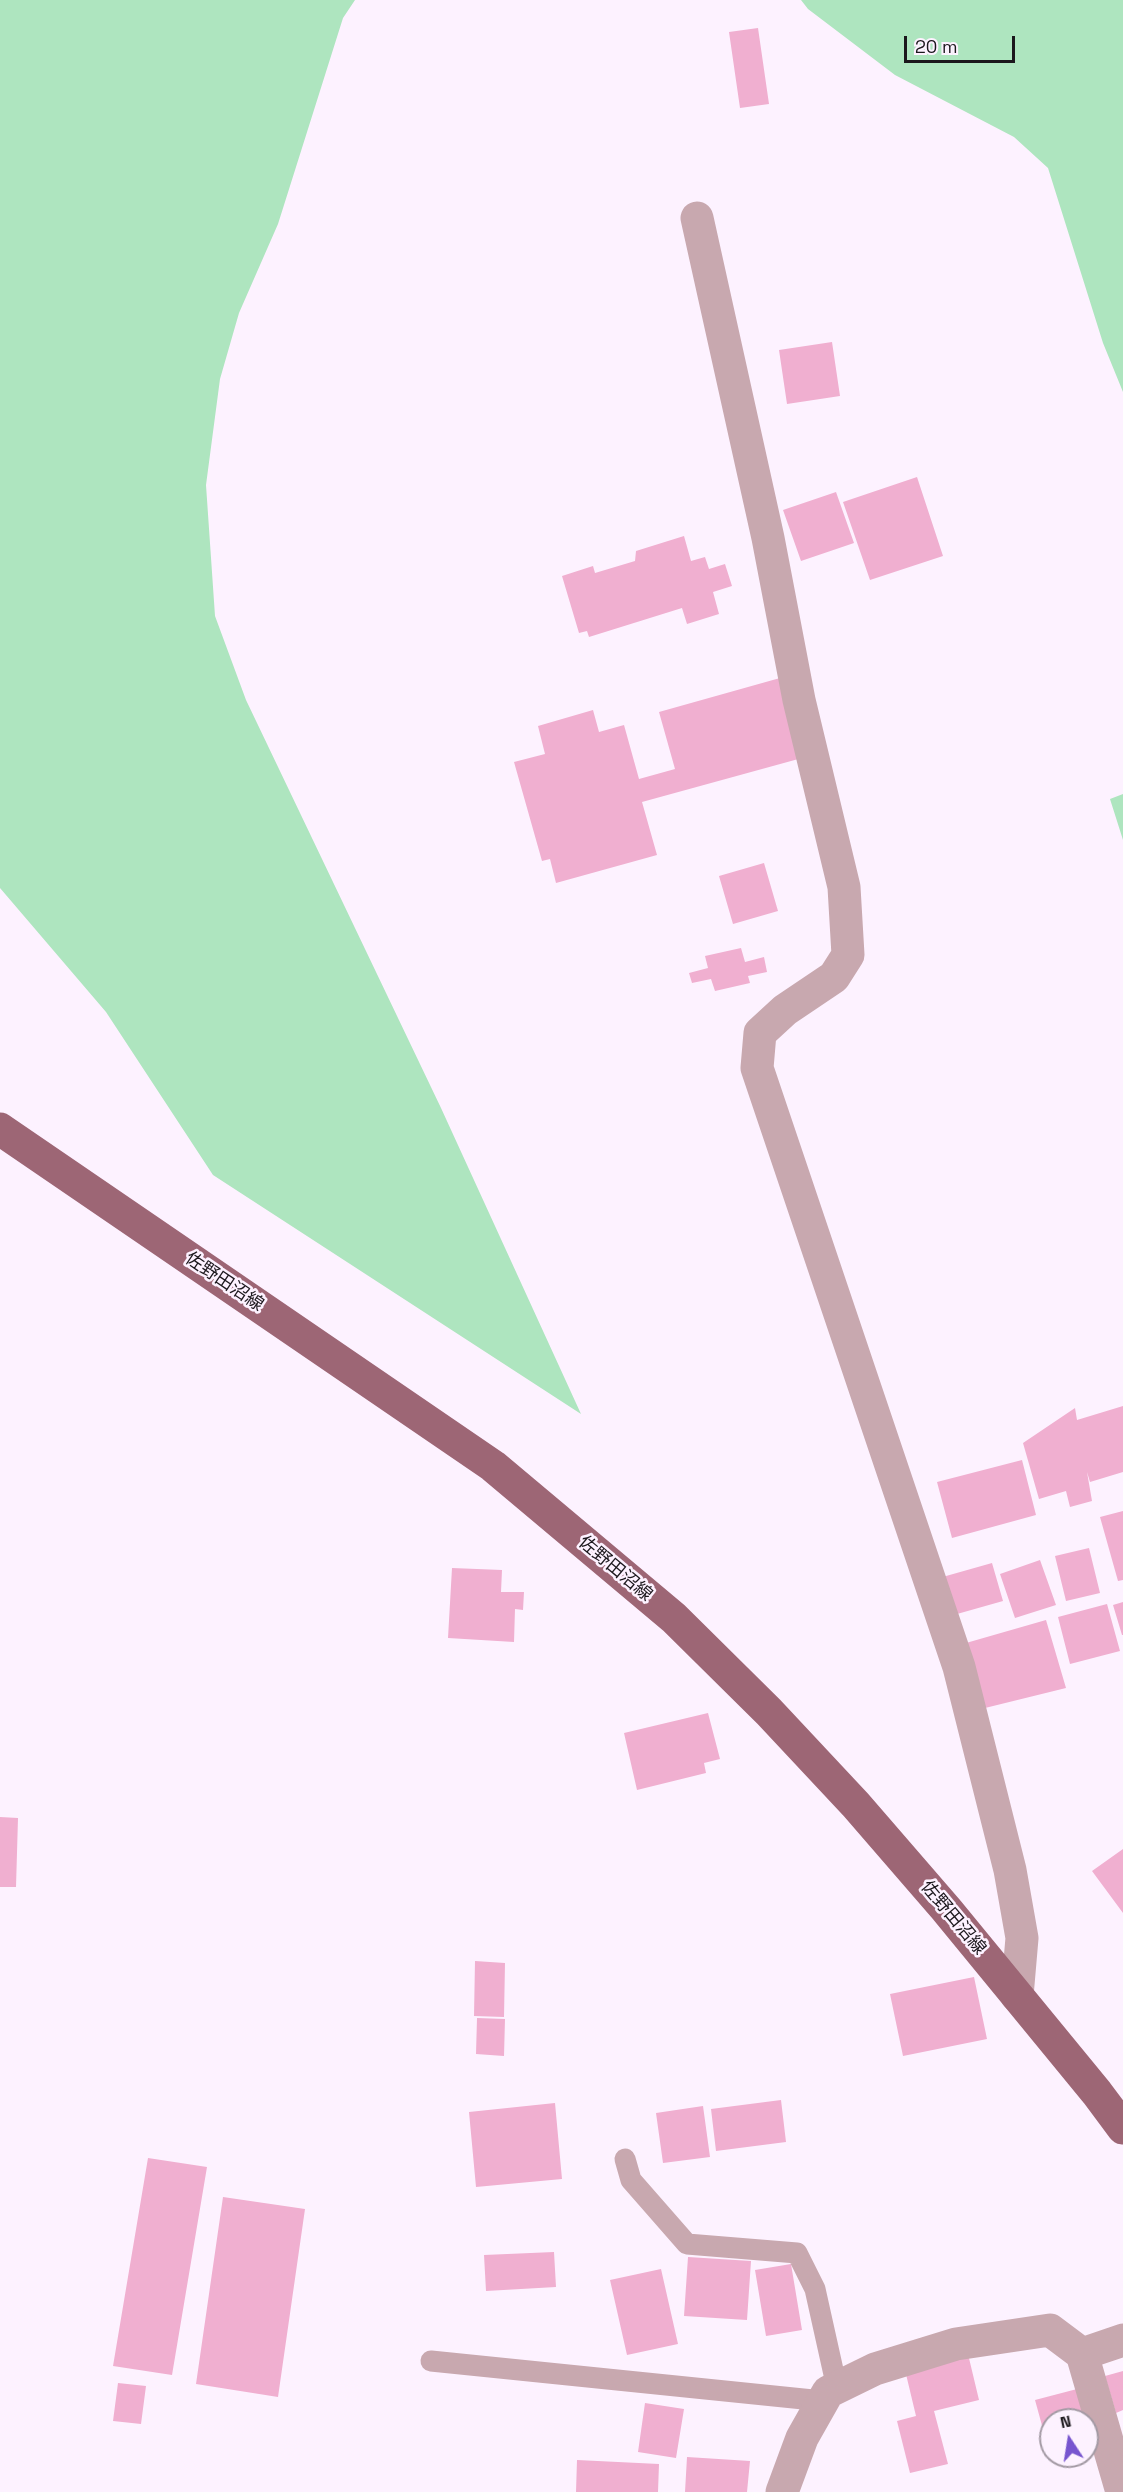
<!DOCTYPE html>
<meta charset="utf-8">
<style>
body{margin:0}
#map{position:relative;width:1123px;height:2492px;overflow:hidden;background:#fdf2ff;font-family:"Space Grotesk",sans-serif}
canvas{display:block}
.north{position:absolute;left:1039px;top:2408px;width:60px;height:60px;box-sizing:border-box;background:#fdf2ff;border:2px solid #a39aa4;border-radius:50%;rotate:348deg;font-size:16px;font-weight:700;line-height:24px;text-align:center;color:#1b171c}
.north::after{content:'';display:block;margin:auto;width:21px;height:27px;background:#7755cf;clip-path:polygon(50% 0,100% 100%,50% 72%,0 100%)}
.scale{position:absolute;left:904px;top:36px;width:111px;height:27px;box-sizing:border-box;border:3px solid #1b171c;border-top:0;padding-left:8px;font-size:18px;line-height:21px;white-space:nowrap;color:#1b171c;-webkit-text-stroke:4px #fdf2ff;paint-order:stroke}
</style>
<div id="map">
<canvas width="1123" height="2492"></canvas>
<div class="north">N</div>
<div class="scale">20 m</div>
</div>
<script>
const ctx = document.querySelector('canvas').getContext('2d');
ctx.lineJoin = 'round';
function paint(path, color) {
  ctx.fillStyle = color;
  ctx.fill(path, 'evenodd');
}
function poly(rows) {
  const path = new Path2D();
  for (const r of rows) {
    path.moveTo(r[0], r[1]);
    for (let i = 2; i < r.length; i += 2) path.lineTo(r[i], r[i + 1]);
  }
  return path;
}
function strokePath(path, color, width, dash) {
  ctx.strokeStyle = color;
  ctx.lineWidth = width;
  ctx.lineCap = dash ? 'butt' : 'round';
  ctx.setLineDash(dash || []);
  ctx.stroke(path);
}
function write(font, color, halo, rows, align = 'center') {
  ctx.font = font + ' "Space Grotesk","Noto Sans JP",sans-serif';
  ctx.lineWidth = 5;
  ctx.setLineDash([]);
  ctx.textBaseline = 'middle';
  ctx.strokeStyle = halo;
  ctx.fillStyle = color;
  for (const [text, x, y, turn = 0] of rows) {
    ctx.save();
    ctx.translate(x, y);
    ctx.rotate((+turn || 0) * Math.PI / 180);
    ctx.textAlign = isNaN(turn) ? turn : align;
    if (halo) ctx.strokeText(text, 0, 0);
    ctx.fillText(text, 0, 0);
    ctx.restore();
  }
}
const green = poly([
 [0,0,355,0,343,18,278,224,239,313,220,379,206,485,215,616,246,700,441,1108,581,1414,213,1175,106,1012,0,888],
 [801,0,1123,0,1123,392,1103,343,1048,168,1014,137,895,75,808,9],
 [1123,794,1123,840,1110,799]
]);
const building = poly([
 [758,28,769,104,740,108,729,32],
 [832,342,840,396,787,404,779,350],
 [917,477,943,556,870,580,843,502],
 [836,492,854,543,801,561,783,510],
 [684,536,691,561,705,557,709,569,725,564,732,586,713,592,719,614,687,624,682,608,589,637,587,631,579,633,562,576,593,566,595,573,635,561,636,551],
 [780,678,802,758,642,802,657,855,556,883,550,859,542,861,514,762,545,754,538,726,593,710,599,732,624,725,639,779,675,769,659,712],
 [764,863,778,911,733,924,719,876],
 [741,948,745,962,764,957,767,972,748,976,750,983,715,991,711,979,692,983,689,973,708,968,705,956],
 [1123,1406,1123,1472,1090,1482,1087,1472,1092,1501,1070,1507,1066,1491,1039,1499,1023,1443,1075,1408,1077,1420],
 [1022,1460,1036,1515,952,1538,937,1482],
 [1123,1511,1123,1580,1118,1581,1100,1517],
 [1089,1548,1100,1593,1066,1601,1055,1556],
 [1040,1560,1056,1605,1015,1618,1000,1574],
 [992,1563,1003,1601,950,1616,939,1578],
 [452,1568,502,1570,501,1592,524,1592,523,1610,515,1609,514,1642,448,1638],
 [1123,1602,1123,1635,1122,1635,1113,1605],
 [1107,1604,1120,1651,1070,1664,1058,1617],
 [1046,1620,1066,1688,985,1708,966,1643],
 [708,1713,720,1759,704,1763,706,1773,637,1790,624,1733],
 [0,1817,18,1818,16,1887,0,1887],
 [1123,1849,1123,1913,1092,1871],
 [475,1961,505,1963,504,2017,474,2016],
 [974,1977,987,2039,903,2056,890,1994],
 [477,2018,505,2019,504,2056,476,2054],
 [781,2100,786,2142,716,2151,711,2109],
 [555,2103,562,2179,476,2187,469,2112],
 [703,2106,710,2157,663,2163,656,2113],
 [148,2158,207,2167,172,2375,113,2366],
 [223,2197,305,2209,278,2397,196,2384],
 [554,2252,556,2287,486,2291,484,2255],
 [688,2257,751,2261,747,2320,684,2316],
 [791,2264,802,2330,766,2336,755,2270],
 [661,2269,678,2344,627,2355,610,2280],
 [968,2354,979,2400,934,2411,948,2464,910,2473,897,2421,916,2416,905,2370],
 [1123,2371,1123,2410,1116,2413,1105,2376],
 [118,2383,146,2386,141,2424,113,2421],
 [1077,2389,1085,2420,1051,2420,1051,2439,1046,2440,1035,2400],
 [645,2403,684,2409,676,2458,638,2452],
 [687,2457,750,2461,747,2492,685,2492],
 [577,2460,659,2464,658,2492,576,2492]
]);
const service = poly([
 [625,2159,631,2180,687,2244,797,2253,815,2289,837,2388],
 [431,2361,823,2401]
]);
const minor = poly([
 [697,218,768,538,799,700,844,887,848,955,834,977,785,1010,760,1033,757,1068,959,1667,1010,1870,1022,1938,1017,1996],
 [1082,2354,1122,2492],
 [782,2492,802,2438,828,2392,875,2369,956,2344,1050,2330,1082,2354,1123,2340]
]);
const primary = poly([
 [0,1129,493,1466,674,1618,769,1712,856,1805,946,1909,1097,2093,1123,2128]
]);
const streetNames = [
 ["佐野田沼線",224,1282,34],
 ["佐野田沼線",615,1569,40],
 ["佐野田沼線",953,1918,50]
];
paint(green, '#aee5bf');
paint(building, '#f0afd0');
strokePath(service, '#c8a8af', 21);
strokePath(minor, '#c8a8af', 33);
strokePath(primary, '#9d6675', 33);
write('18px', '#1b171c', '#fdf2ff', streetNames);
</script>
